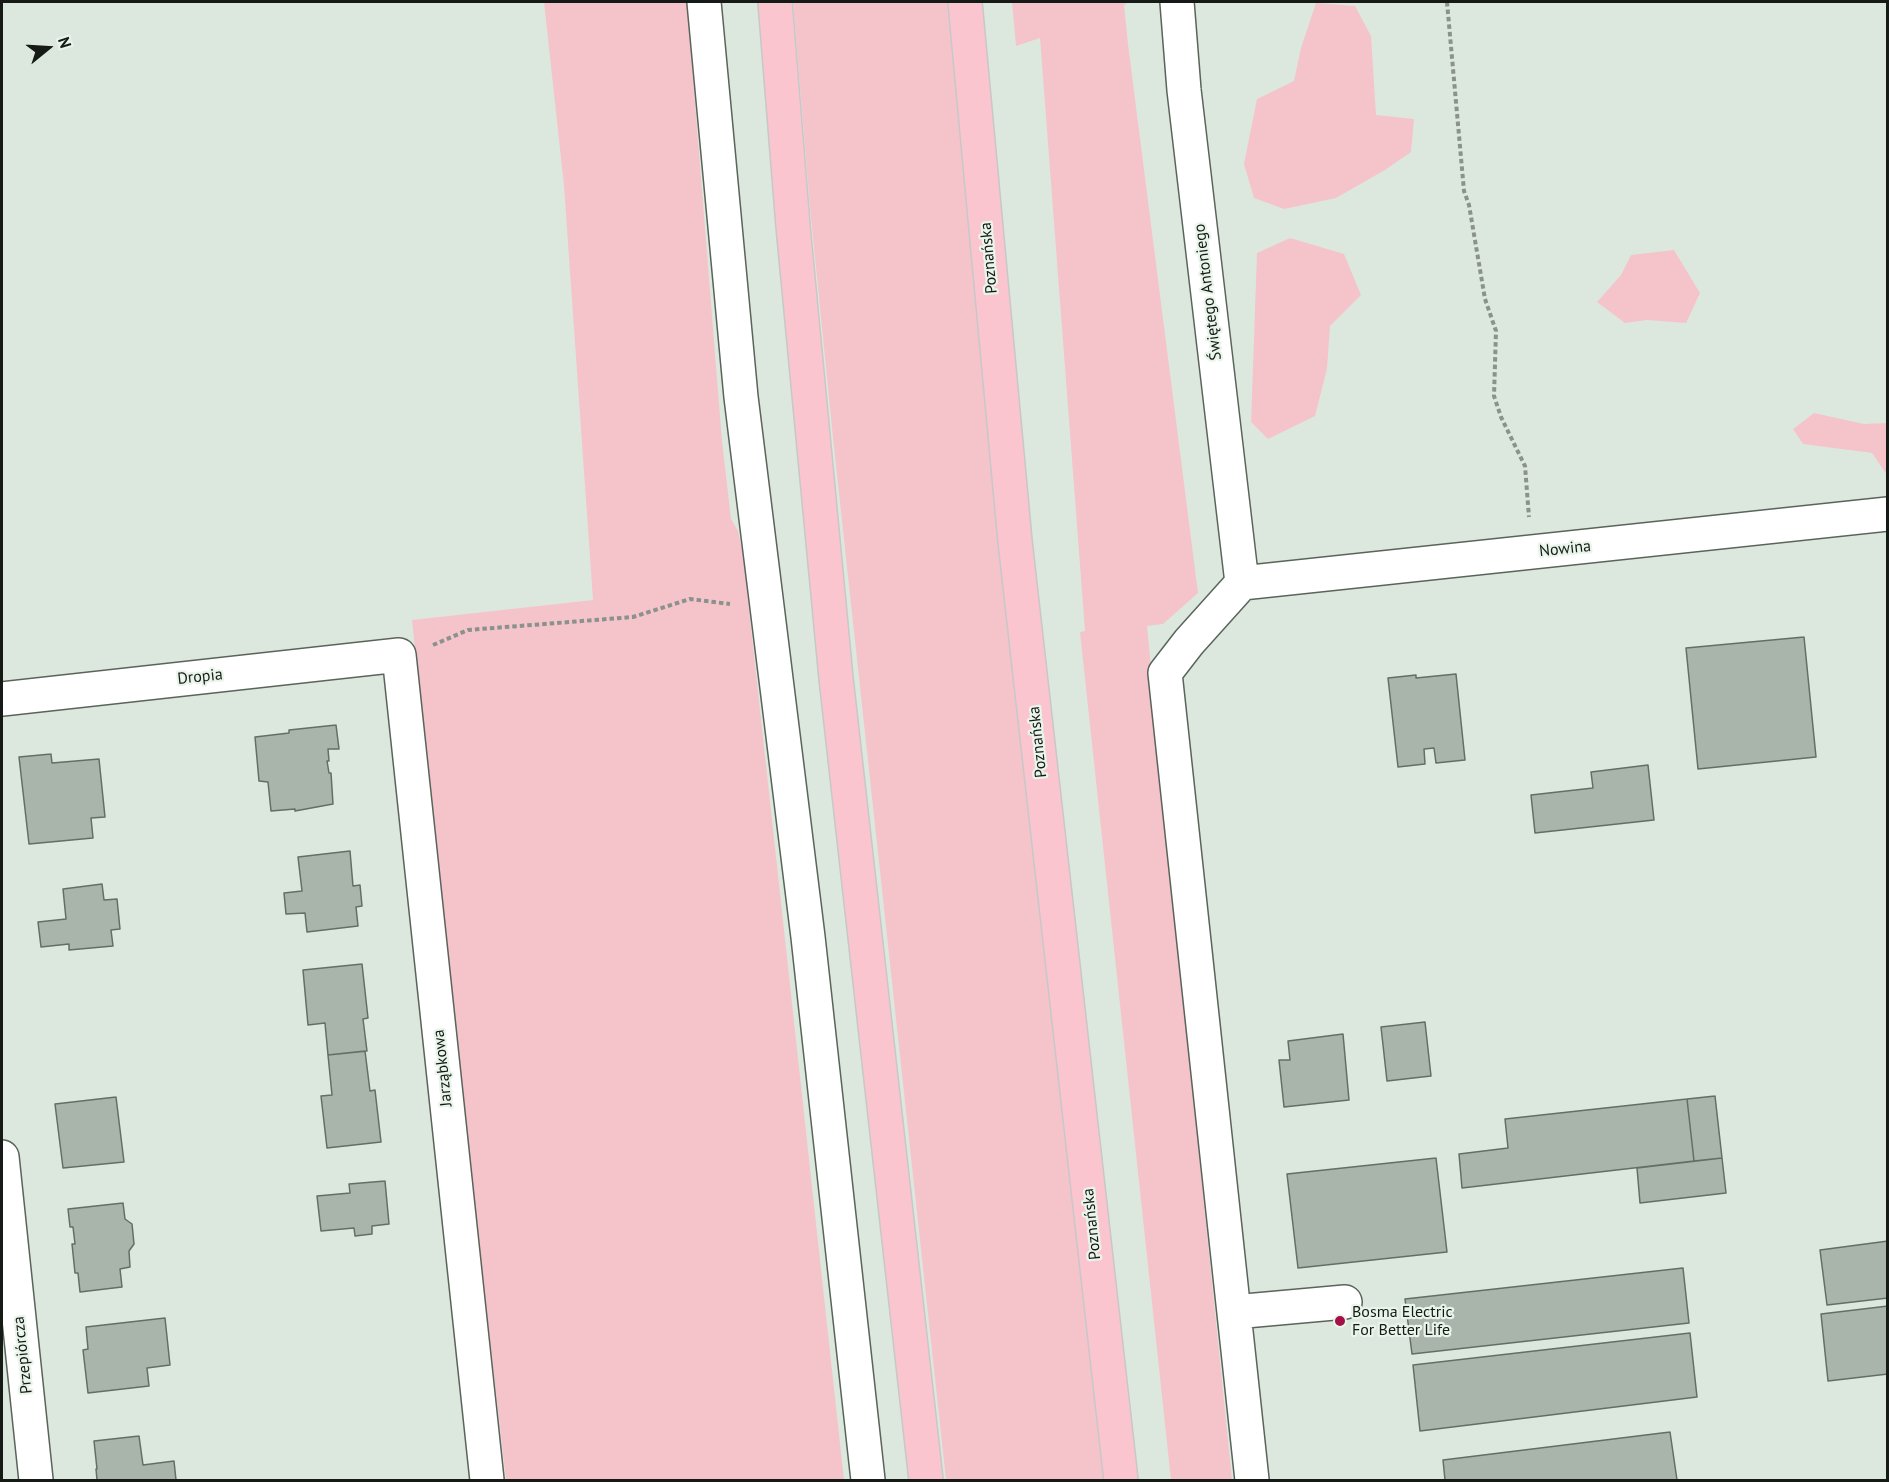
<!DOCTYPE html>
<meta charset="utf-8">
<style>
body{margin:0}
#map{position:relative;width:1889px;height:1482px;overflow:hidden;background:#dce8de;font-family:"PT Sans",sans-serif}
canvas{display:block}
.frame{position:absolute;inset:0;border:3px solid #161a16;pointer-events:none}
.north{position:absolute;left:18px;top:18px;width:60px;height:60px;-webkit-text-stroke:4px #e9f5eb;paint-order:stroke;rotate:72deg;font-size:16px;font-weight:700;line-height:24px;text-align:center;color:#161a16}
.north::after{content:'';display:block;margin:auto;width:21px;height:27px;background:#161a16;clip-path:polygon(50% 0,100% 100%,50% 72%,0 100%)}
</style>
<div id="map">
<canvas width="1889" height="1482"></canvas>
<div class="frame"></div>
<div class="north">N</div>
</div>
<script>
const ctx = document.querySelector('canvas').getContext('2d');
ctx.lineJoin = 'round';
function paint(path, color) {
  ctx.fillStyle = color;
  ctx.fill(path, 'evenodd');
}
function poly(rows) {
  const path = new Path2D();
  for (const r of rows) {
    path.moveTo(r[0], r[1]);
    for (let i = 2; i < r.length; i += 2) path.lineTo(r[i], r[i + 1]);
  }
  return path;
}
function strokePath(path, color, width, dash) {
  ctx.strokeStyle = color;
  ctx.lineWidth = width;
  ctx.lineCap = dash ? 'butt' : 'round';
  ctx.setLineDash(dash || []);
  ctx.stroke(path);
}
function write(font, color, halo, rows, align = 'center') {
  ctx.font = font + ' "PT Sans",sans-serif';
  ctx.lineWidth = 4.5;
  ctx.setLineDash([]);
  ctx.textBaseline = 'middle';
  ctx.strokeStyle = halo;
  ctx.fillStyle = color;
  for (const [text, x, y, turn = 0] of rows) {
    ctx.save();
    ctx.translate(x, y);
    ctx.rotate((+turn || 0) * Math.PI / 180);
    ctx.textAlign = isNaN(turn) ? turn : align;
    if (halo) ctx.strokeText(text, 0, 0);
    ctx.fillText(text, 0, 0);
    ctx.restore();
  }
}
const green = poly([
 [544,2,687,2,722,441,731,519,738,531,743,554,844,1480,506,1480,452,1010,412,620,593,600,564,186],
 [793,2,947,2,1104,1480,946,1480,833,438,810,208],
 [1012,2,1129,2,1124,5,1128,44,1198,593,1163,624,1147,626,1184,1007,1232,1480,1171,1480,1080,632,1085,631,1040,38,1016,46],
 [1316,3,1355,6,1371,36,1376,115,1414,119,1411,152,1385,170,1336,198,1284,209,1254,198,1244,164,1257,99,1294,81,1301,48],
 [1290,238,1344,254,1361,295,1330,326,1327,369,1315,416,1268,439,1251,422,1257,253],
 [1674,250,1700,293,1686,323,1647,320,1625,323,1597,302,1621,275,1631,255],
 [1814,413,1864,424,1887,423,1887,475,1872,453,1803,444,1793,429]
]);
const building = poly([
 [1804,637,1816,757,1698,769,1686,648,1804,637],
 [1456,674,1465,760,1436,763,1434,748,1424,749,1425,764,1398,767,1388,678,1416,675,1416,678,1456,674],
 [336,725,339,749,328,749,329,761,327,761,329,773,331,773,333,804,295,811,295,809,271,811,268,782,259,781,255,737,289,733,289,730,336,725],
 [51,754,52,763,99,759,105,817,91,818,93,838,29,844,19,757,51,754],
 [1648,765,1654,820,1535,833,1531,795,1593,788,1591,772,1648,765],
 [350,851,353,886,360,885,362,906,356,907,358,926,307,932,305,913,286,914,284,893,302,891,298,857,350,851],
 [102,884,104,900,117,899,120,929,111,930,113,946,69,950,69,944,41,947,38,922,66,919,63,889,102,884],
 [362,964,368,1018,363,1019,367,1051,328,1055,325,1023,308,1025,303,970,362,964],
 [1425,1022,1431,1076,1387,1081,1381,1027,1425,1022],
 [1343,1034,1349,1100,1284,1107,1279,1060,1290,1060,1288,1041,1343,1034],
 [365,1051,370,1091,375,1090,381,1142,327,1148,321,1096,332,1095,328,1055,365,1051],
 [1715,1096,1722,1158,1694,1161,1687,1099,1715,1096],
 [116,1097,124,1162,63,1168,55,1104,116,1097],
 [1687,1099,1694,1161,1462,1188,1459,1154,1508,1148,1505,1119,1687,1099],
 [1436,1158,1447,1252,1298,1268,1287,1174,1436,1158],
 [1722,1158,1726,1193,1640,1203,1637,1168,1722,1158],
 [385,1181,389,1224,372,1226,372,1234,355,1236,354,1228,321,1231,317,1196,350,1193,349,1184,385,1181],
 [123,1203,125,1219,132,1224,134,1244,129,1251,130,1267,120,1269,122,1287,80,1292,78,1273,75,1273,72,1244,75,1244,73,1227,70,1227,68,1209,123,1203],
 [1888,1241,1888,1298,1827,1305,1820,1250,1888,1241],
 [1683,1268,1689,1323,1412,1354,1405,1299,1683,1268],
 [1888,1306,1888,1374,1828,1381,1821,1314,1888,1306],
 [165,1318,170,1365,147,1368,149,1386,88,1393,83,1350,88,1349,86,1327,165,1318],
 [1690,1333,1697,1397,1420,1431,1413,1365,1690,1333],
 [1670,1432,1677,1480,1445,1480,1443,1460,1670,1432],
 [139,1436,143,1465,174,1461,176,1480,97,1480,96,1469,97,1469,94,1441,139,1436]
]);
const path = poly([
 [1447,2,1464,191,1469,205,1485,299,1496,331,1494,396,1501,417,1525,466,1529,517],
 [433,645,468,630,633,617,690,599,730,604]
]);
const minor = poly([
 [704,2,741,397,808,937,868,1480],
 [1177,2,1184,90,1242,583],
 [1242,583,1189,642,1165,673,1252,1480],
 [1242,583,1888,514],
 [2,699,399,655,487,1480],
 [2,1157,36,1480],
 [1234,1312,1345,1302]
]);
const major = poly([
 [775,2,793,226,836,678,926,1480],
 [965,2,1015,541,1121,1480]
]);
const markers = [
 [1340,1321,6,"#a50f47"]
];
const streetNames = [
 ["Poznańska",989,258,-95],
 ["Świętego Antoniego",1208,292,-97],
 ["Nowina",1565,549,-6],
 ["Dropia",200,677,-6],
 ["Poznańska",1038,742,-96],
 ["Jarząbkowa",443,1068,-96],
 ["Poznańska",1092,1224,-96],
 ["Przepiórcza",23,1355,-96]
];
const poiNames = [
 ["Bosma Electric",1352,1312],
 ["For Better Life",1352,1330]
];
paint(green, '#f5c4cb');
paint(building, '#a9b4aa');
strokePath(building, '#646e65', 1.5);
strokePath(minor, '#5a645b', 36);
strokePath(major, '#c7c8c7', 36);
strokePath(path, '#8a928b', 4, [4.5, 3]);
strokePath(minor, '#fff', 33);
strokePath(major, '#fbc5cf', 33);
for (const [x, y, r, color] of markers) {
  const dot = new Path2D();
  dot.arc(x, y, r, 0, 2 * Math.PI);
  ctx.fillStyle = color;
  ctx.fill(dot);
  strokePath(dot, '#e9f5eb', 2);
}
write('16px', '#161a16', '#e9f5eb', streetNames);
write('16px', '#161a16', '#e9f5eb', poiNames, 'left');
</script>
